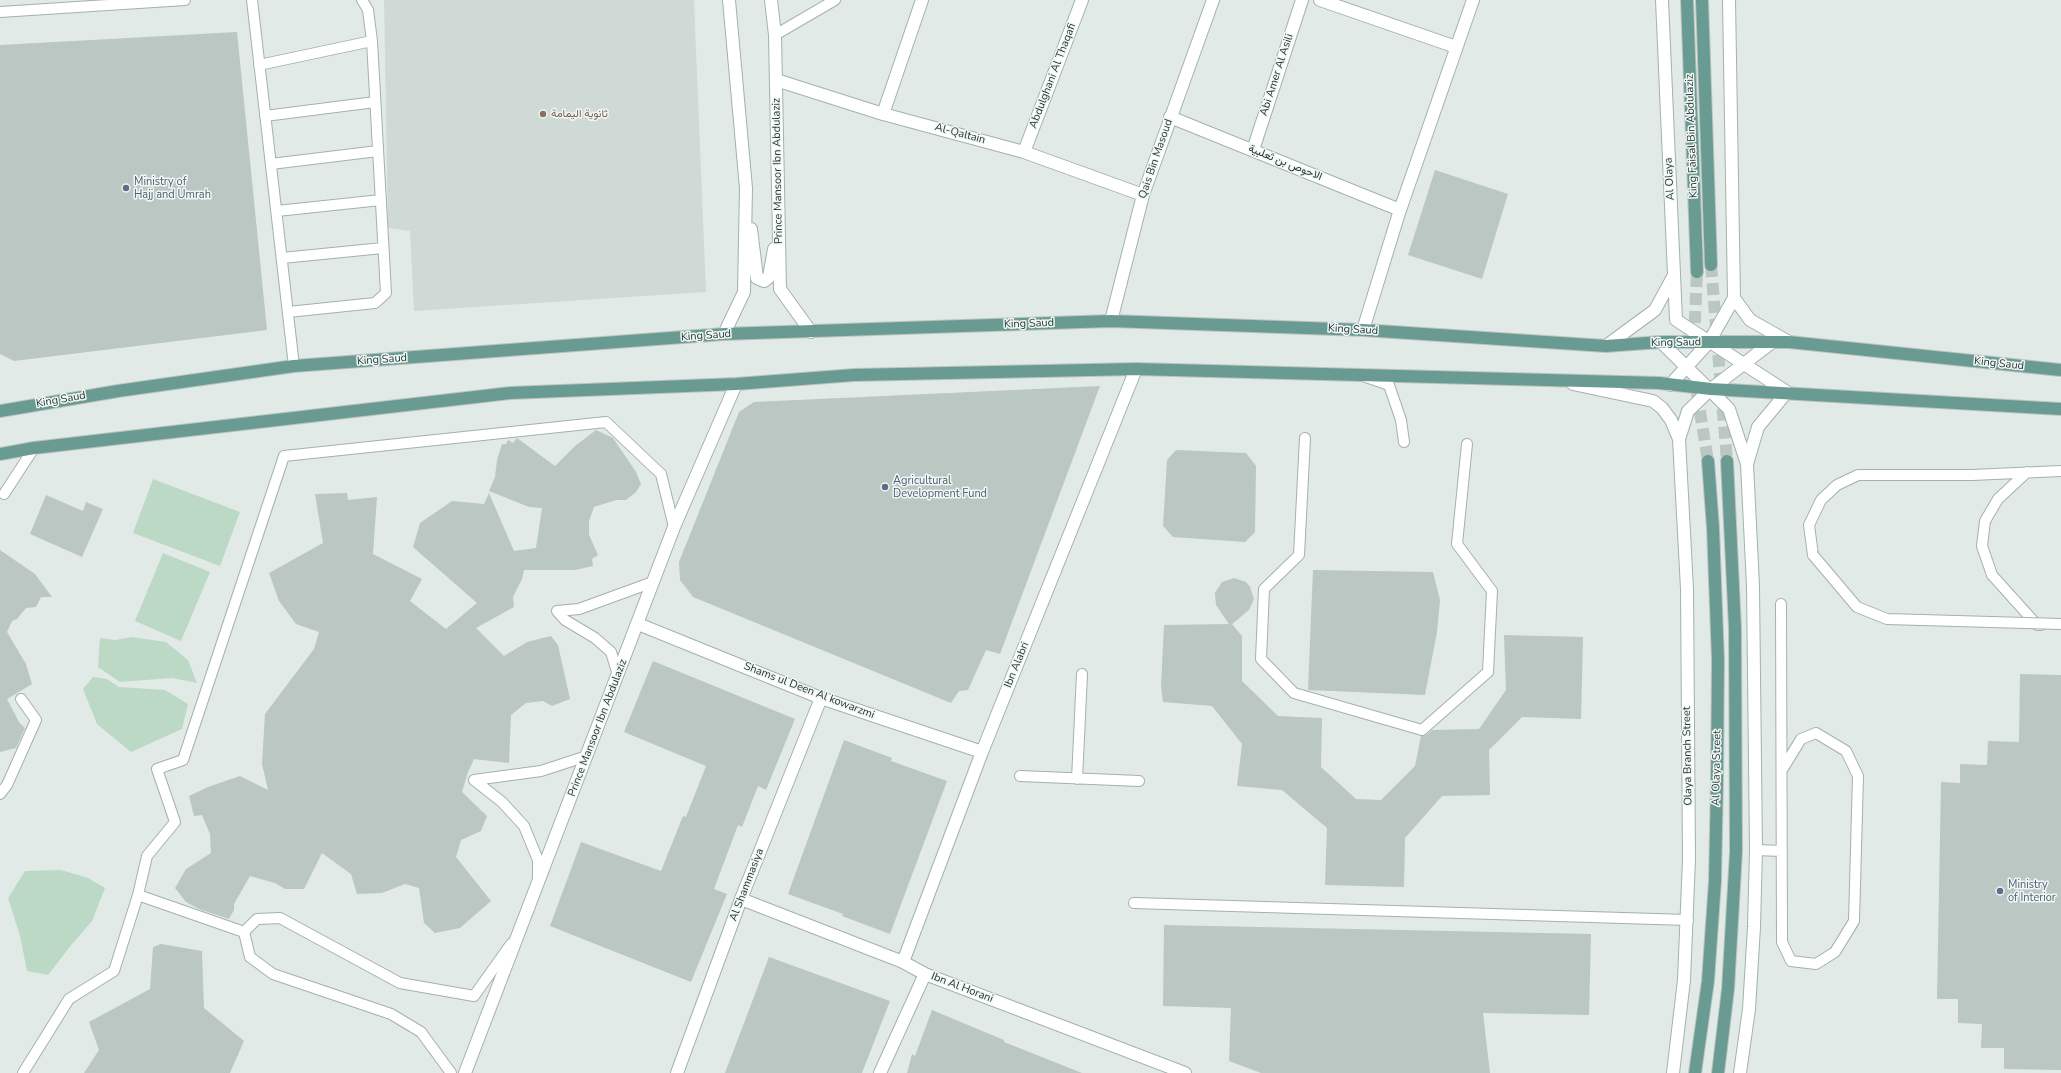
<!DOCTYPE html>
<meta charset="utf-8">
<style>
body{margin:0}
canvas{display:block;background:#e1eae7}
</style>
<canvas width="2061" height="1073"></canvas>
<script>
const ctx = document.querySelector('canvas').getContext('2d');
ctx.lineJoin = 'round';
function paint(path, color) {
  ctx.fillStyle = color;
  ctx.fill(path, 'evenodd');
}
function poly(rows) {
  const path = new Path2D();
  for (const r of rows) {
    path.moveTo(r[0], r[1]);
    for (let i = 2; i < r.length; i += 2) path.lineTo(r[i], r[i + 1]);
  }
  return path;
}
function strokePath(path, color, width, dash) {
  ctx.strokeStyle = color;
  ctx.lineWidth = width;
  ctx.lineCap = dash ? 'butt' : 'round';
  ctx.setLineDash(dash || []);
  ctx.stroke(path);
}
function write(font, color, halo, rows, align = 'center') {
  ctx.font = font + ' "Nunito Sans",Vazirmatn,sans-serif';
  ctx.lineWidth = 3;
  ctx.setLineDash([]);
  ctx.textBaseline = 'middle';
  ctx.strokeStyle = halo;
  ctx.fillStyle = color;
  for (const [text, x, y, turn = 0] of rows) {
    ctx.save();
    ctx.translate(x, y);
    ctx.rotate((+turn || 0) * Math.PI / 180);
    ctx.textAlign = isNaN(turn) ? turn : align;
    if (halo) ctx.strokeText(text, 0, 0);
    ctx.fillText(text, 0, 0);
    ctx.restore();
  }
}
const built = poly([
 [384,0,694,0,706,292,414,311,410,231,388,228]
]);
const green = poly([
 [153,479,240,512,220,566,133,533],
 [163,553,210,572,181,641,135,621],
 [132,637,166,642,188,660,197,683,172,678,120,682,98,667,100,638,115,640],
 [93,677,107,679,119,687,165,690,188,704,182,729,131,752,97,724,83,689],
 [61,870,88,878,105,888,92,921,72,944,48,975,27,971,20,936,8,898,25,871]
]);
const building = poly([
 [237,32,267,330,14,361,0,354,0,45],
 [1435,170,1508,194,1482,279,1408,255],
 [1100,386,1000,654,986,650,968,690,959,691,951,703,693,597,680,580,679,562,739,412,754,402],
 [596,430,613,438,636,472,641,484,636,492,626,500,616,500,594,507,589,521,589,535,598,555,592,559,593,566,575,570,524,570,522,579,513,597,514,607,476,628,504,656,527,642,551,636,558,645,570,699,552,706,543,701,526,703,511,715,509,763,474,759,468,772,462,792,487,816,481,831,461,840,456,857,491,901,460,928,435,933,424,923,419,888,405,884,382,893,357,894,351,874,322,853,304,889,285,889,275,883,250,876,234,904,234,910,229,919,199,909,186,902,175,888,186,869,211,853,210,834,202,815,194,816,189,796,208,787,240,776,268,790,262,764,265,714,314,649,319,632,296,624,279,601,269,573,323,543,315,494,347,493,348,500,377,497,373,554,422,579,410,601,446,629,477,603,413,547,420,523,452,501,484,504,489,493,514,551,536,548,542,508,529,507,489,491,495,477,497,460,502,444,506,444,508,440,513,443,517,438,555,466,575,446],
 [1176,450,1246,453,1256,466,1255,532,1245,542,1173,537,1163,526,1167,460],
 [46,495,83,511,86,502,103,509,82,557,30,534],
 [0,550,35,574,52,597,41,597,36,607,26,608,17,619,12,621,7,632,26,664,32,684,7,699,19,722,25,728,16,748,0,752],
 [1313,570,1433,572,1440,600,1437,632,1425,695,1308,690],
 [1234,578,1246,582,1250,587,1254,599,1249,610,1232,624,1242,636,1242,681,1278,716,1322,718,1321,767,1356,799,1381,800,1415,766,1421,736,1426,735,1432,730,1479,729,1506,690,1504,635,1583,637,1581,719,1522,717,1489,750,1490,795,1442,796,1405,838,1404,887,1325,885,1327,828,1282,790,1237,786,1242,744,1212,706,1163,702,1161,686,1164,625,1229,624,1216,605,1215,593,1222,582],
 [653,661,795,719,766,790,758,786,742,827,738,825,714,889,727,894,691,982,550,926,581,842,661,871,683,816,686,817,706,766,624,732],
 [2020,674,2061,675,2061,1070,2004,1069,2004,1048,1981,1048,1982,1024,1958,1023,1958,999,1937,999,1941,782,1960,783,1960,764,1987,765,1988,741,2019,742],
 [844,740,892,758,891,761,947,781,890,934,842,916,843,914,788,894],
 [1164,925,1591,934,1589,1015,1483,1013,1490,1073,1261,1073,1229,1061,1231,1008,1163,1006],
 [161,944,202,951,204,1008,244,1041,230,1073,84,1073,99,1050,89,1022,150,989,153,947],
 [769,957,890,1001,862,1073,725,1073],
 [932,1010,1004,1040,1004,1042,1082,1073,907,1073,912,1054,915,1056]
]);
const primaryTunnel = poly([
 [1711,265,1727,461],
 [1694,341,1697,272],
 [1697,393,1708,461]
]);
const service = poly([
 [252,0,294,366],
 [0,12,185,0],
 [775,35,835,0],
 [259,65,372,41],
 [265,116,375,102],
 [271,164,378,151],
 [277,211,381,200],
 [282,258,383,248],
 [288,312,375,303,386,293,372,41,368,10,362,0],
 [1366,377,1389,385,1401,420,1404,442],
 [1305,438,1299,555,1264,589,1261,659,1294,693,1422,730,1488,672,1492,591,1457,544,1467,444],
 [2027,472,1998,499,1985,521,1982,546,1992,575,2037,625,2041,625],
 [4,494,34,448],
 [1813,555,1809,525,1821,500,1837,485,1858,475,1972,475,2061,471],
 [1781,604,1782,942,1791,961,1816,964,1835,952,1854,921,1858,776,1846,751,1816,733,1801,739,1782,770],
 [618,675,611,652,595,638,565,620,557,611,579,609,653,582],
 [1020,776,1139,781],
 [1077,779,1082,674],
 [0,794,7,785,36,720,21,699],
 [1756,850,1782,851],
 [538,879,538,860,524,826,502,802,474,780,541,771,587,756],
 [138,895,244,932],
 [1134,903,1688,920],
 [23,1073,69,999,114,971,138,895,147,856,175,822,157,769,183,760,284,456,606,422,661,474,674,527],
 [451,1073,421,1032,391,1014,273,974,250,957,244,932,257,919,280,918,400,983,474,996,511,944]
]);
const minor = poly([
 [1320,0,1456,47],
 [776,80,883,114,1024,152,1143,195],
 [883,114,922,0],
 [1170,117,1400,210],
 [1253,150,1302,0],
 [1024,152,1082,0],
 [1111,321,1143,195,1213,0],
 [1363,330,1399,213,1473,0],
 [638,624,821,698,982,752],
 [741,899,903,962,925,974,1185,1073],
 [903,962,982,752,1136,369],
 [465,1073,674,527,736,384],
 [677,1073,741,899,821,698],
 [880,1073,925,974]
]);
const tertiary = poly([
 [771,0,775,35,780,289,811,332],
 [1662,0,1676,320,1787,392,1758,427,1747,464],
 [751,229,757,278,764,281,769,277,774,249],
 [1734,298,1750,320,1789,342],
 [724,334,744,292,746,188,729,0],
 [1661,342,1729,409,1747,464,1753,586,1756,850,1754,927,1749,1009,1740,1073],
 [1606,346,1655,310,1674,275],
 [1573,384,1653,401,1662,408,1671,420,1679,439],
 [1670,385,1709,342,1734,298,1729,0],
 [1673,1073,1684,980,1689,859,1687,589,1679,439,1688,411,1711,389,1771,343]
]);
const primary = poly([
 [1687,0,1697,272],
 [1702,0,1711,265],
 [0,411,118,391,294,366,724,334,1111,321,1363,330,1606,346,1661,342,1789,342,2061,370],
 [0,454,34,448,510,393,736,384,854,375,1136,369,1659,383,1711,389,2061,409],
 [1695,1073,1708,981,1715,881,1717,780,1718,660,1713,528,1708,461],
 [1718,1073,1728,989,1736,852,1735,628,1727,461]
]);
const serviceBridge = poly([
 [1813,555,1857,607,1887,619,2061,624]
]);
const markers = [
 [543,114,4,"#8d6e63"],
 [126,188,4,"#5c6f8a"],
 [885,487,4,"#5c6f8a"],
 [2000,891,4,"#5c6f8a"]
];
const streetNames = [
 ["Abi Amer Al Asili",1277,75,-72],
 ["Abdulghani Al Thaqafi",1053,76,-69],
 ["Al-Qaltain",960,134,15],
 ["King Faisal Bin Abdulaziz",1692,136,-92],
 ["Qais Bin Masoud",1156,159,-71],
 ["الاحوص بن ثعلبية",1285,163,22],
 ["Prince Mansoor Ibn Abdulaziz",778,171,-91],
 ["Al Olaya",1670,179,-93],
 ["King Saud",1029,324,-2],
 ["King Saud",1353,330,3],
 ["King Saud",706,336,-4],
 ["King Saud",1676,343,-1],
 ["King Saud",382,360,-4],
 ["King Saud",1999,364,6],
 ["King Saud",61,400,-10],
 ["Ibn Alabri",1017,665,-68],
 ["Shams ul Deen Al kowarzmi",809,691,21],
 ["Prince Mansoor Ibn Abdulaziz",598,728,-69],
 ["Olaya Branch Street",1688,756,-91],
 ["Al Olaya Street",1717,768,-89],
 ["Al Shammasiya",747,885,-69],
 ["Ibn Al Horani",962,988,21]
];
const educationNames = [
 ["ثانوية اليمامة",551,114]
];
const serviceNames = [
 ["Ministry of",134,182],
 ["Hajj and Umrah",134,195],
 ["Agricultural",893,481],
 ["Development Fund",893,494],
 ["Ministry",2008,885],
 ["of Interior",2008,898]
];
paint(built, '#cfdad6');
paint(green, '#bcd9c6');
paint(building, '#bac7c3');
strokePath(primaryTunnel, '#bbc7c3', 12, [12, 6]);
strokePath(service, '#a4b1ae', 12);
strokePath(minor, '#a4b1ae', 14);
strokePath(tertiary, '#a4b1ae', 14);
strokePath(primary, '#bdc4c2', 14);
strokePath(service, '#fff', 10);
strokePath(minor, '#fff', 12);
strokePath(tertiary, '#fff', 12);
strokePath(primary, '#6a9b92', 12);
strokePath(serviceBridge, '#a4b1ae', 12, []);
strokePath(serviceBridge, '#fff', 10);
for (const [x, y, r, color] of markers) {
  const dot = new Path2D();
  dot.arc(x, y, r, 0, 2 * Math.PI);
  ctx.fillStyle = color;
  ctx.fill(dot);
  strokePath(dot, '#f1f7f4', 1.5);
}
write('11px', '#233934', '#f1f7f4', streetNames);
write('11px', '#785e54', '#f1f7f4', educationNames, 'left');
write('11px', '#4e5e75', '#f1f7f4', serviceNames, 'left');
</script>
